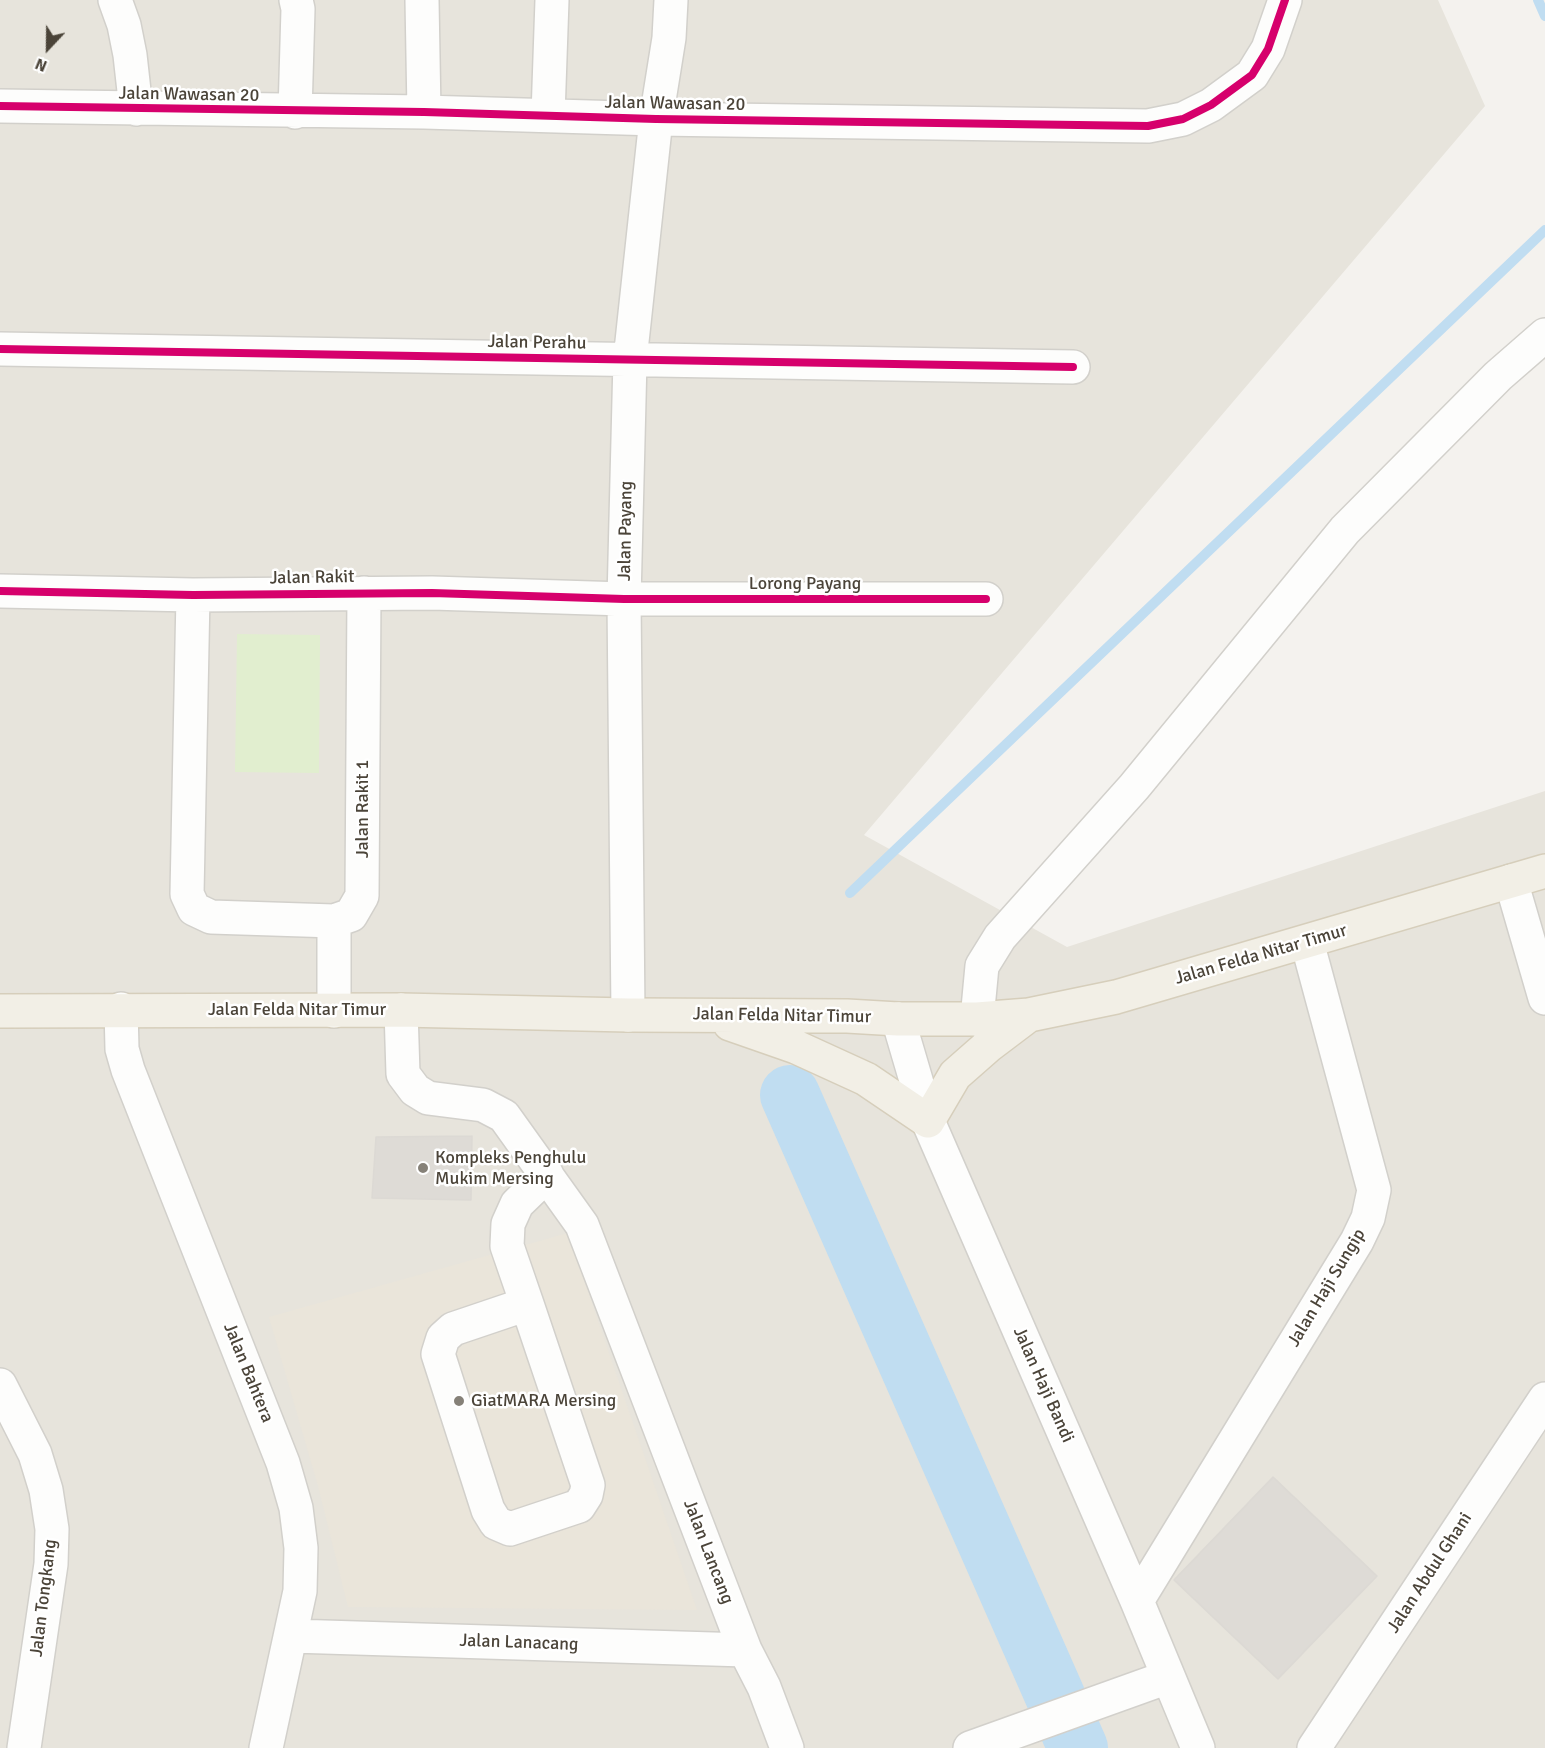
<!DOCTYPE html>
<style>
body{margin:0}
#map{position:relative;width:1545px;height:1748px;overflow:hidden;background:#f4f2ee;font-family:Signika,sans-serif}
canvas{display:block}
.north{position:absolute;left:18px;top:18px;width:60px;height:60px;-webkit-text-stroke:4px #fff;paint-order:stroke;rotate:202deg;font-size:16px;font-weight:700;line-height:24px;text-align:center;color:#4b4439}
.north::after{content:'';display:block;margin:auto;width:21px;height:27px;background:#4b4439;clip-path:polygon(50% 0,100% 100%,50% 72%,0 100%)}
</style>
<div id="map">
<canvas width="1545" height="1748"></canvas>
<div class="north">N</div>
</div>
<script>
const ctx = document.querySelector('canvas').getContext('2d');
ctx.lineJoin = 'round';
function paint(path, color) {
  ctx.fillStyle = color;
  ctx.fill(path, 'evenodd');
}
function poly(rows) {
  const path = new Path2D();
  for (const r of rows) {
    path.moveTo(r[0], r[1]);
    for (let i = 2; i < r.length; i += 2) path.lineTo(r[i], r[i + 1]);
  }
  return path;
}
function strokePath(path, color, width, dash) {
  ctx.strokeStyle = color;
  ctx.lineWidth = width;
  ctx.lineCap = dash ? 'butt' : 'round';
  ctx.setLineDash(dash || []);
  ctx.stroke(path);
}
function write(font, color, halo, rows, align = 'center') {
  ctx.font = font + ' Signika,sans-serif';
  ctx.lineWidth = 5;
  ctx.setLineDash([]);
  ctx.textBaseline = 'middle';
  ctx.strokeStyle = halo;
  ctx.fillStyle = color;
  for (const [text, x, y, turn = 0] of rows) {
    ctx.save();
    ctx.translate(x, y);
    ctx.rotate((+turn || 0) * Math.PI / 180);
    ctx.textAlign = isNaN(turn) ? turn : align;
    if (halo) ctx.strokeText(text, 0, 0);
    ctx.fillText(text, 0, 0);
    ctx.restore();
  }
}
const residential = poly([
 [0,0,1438,0,1485,106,864,835,1067,947,1545,791,1545,1748,0,1748]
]);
const education = poly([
 [568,1233,697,1610,348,1607,318,1486,269,1317]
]);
const green = poly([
 [237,634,320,635,319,773,235,772]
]);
const stream = poly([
 [1538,0,1545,16],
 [850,893,1545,230]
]);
const river = poly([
 [790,1095,1078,1748]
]);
const building = poly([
 [472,1136,471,1200,372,1198,376,1137,472,1136],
 [1273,1477,1377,1576,1278,1679,1174,1580,1273,1477]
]);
const minor = poly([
 [115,0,124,25,130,55,136,109],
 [422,0,424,112],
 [0,106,424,112,656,119,1148,126,1183,119,1211,105,1252,75,1268,49,1285,0],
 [295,112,298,9,296,0],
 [548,115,552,0],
 [0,349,1073,367],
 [0,591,193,595,432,593,624,599,986,599],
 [193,595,187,894,194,909,211,917,334,921,351,915,362,896,364,593],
 [1511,881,1545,998],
 [334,921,334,1011],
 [121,1009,122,1049,128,1070,283,1463,296,1508,301,1548,300,1591,266,1748],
 [401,1010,403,1074,415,1090,428,1098,483,1105,504,1116,582,1225,745,1650,764,1687,787,1748],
 [628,1015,624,599,630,360,656,119,669,38,671,0],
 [898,1019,928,1121,1137,1601,1198,1748],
 [977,1019,982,966,1000,937,1134,787,1345,530,1498,376,1545,335],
 [527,1304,453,1329,443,1338,438,1354,488,1510,496,1523,510,1529,579,1506,586,1495,588,1485,527,1304,507,1246,508,1224,517,1204,547,1175],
 [0,1385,35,1454,46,1490,52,1529,51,1564,24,1748],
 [1137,1601,1357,1241,1368,1218,1374,1190,1307,942],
 [292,1636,745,1650],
 [970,1748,1168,1677],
 [1314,1748,1545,1399]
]);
const major = poly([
 [0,1011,401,1010,628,1015,847,1016,898,1019,977,1019,1029,1015,1116,997,1545,871],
 [730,1024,796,1047,866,1079,928,1121,955,1075,988,1046,1029,1015]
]);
const cycleway = poly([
 [0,106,424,112,656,119,1148,126,1183,119,1211,105,1252,75,1268,49,1285,0],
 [0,349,1073,367],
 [0,591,193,595,432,593,624,599,986,599]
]);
const markers = [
 [423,1168,6,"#868178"],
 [459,1401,6,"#868178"]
];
const streetNames = [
 ["Jalan Wawasan 20",189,95,1],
 ["Jalan Wawasan 20",675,104,1],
 ["Jalan Perahu",537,343,1],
 ["Jalan Payang",626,531,-89],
 ["Jalan Rakit",312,578,-1],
 ["Lorong Payang",805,584],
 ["Jalan Rakit 1",363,809,-90],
 ["Jalan Felda Nitar Timur",1261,955,-16],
 ["Jalan Felda Nitar Timur",297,1010],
 ["Jalan Felda Nitar Timur",782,1016,1],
 ["Jalan Haji Sungip",1327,1288,-59],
 ["Jalan Bahtera",248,1373,68],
 ["Jalan Haji Bandi",1043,1385,66],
 ["Jalan Lancang",708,1552,69],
 ["Jalan Abdul Ghani",1430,1573,-57],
 ["Jalan Tongkang",44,1598,-83],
 ["Jalan Lanacang",519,1643,2]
];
const poiNames = [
 ["Kompleks Penghulu",435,1158],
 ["Mukim Mersing",435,1179],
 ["GiatMARA Mersing",471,1401]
];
paint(residential, '#e7e4dc');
paint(education, '#eae5da');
paint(green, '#e1eecf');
strokePath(stream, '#c0ddf1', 10);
strokePath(river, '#c0ddf1', 60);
paint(building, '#dedbd6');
strokePath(building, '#dcd9d4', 1.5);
strokePath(minor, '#d2d0cb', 36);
strokePath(major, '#d6cebb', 36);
strokePath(minor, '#fdfdfc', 33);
strokePath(major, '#f2efe6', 33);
strokePath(cycleway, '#d6006c', 8);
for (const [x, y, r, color] of markers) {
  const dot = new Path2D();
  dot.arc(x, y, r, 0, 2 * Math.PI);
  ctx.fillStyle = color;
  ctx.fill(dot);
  strokePath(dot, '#fff', 2);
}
write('18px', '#4b4439', '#fff', streetNames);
write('18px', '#4b4439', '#fff', poiNames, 'left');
</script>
